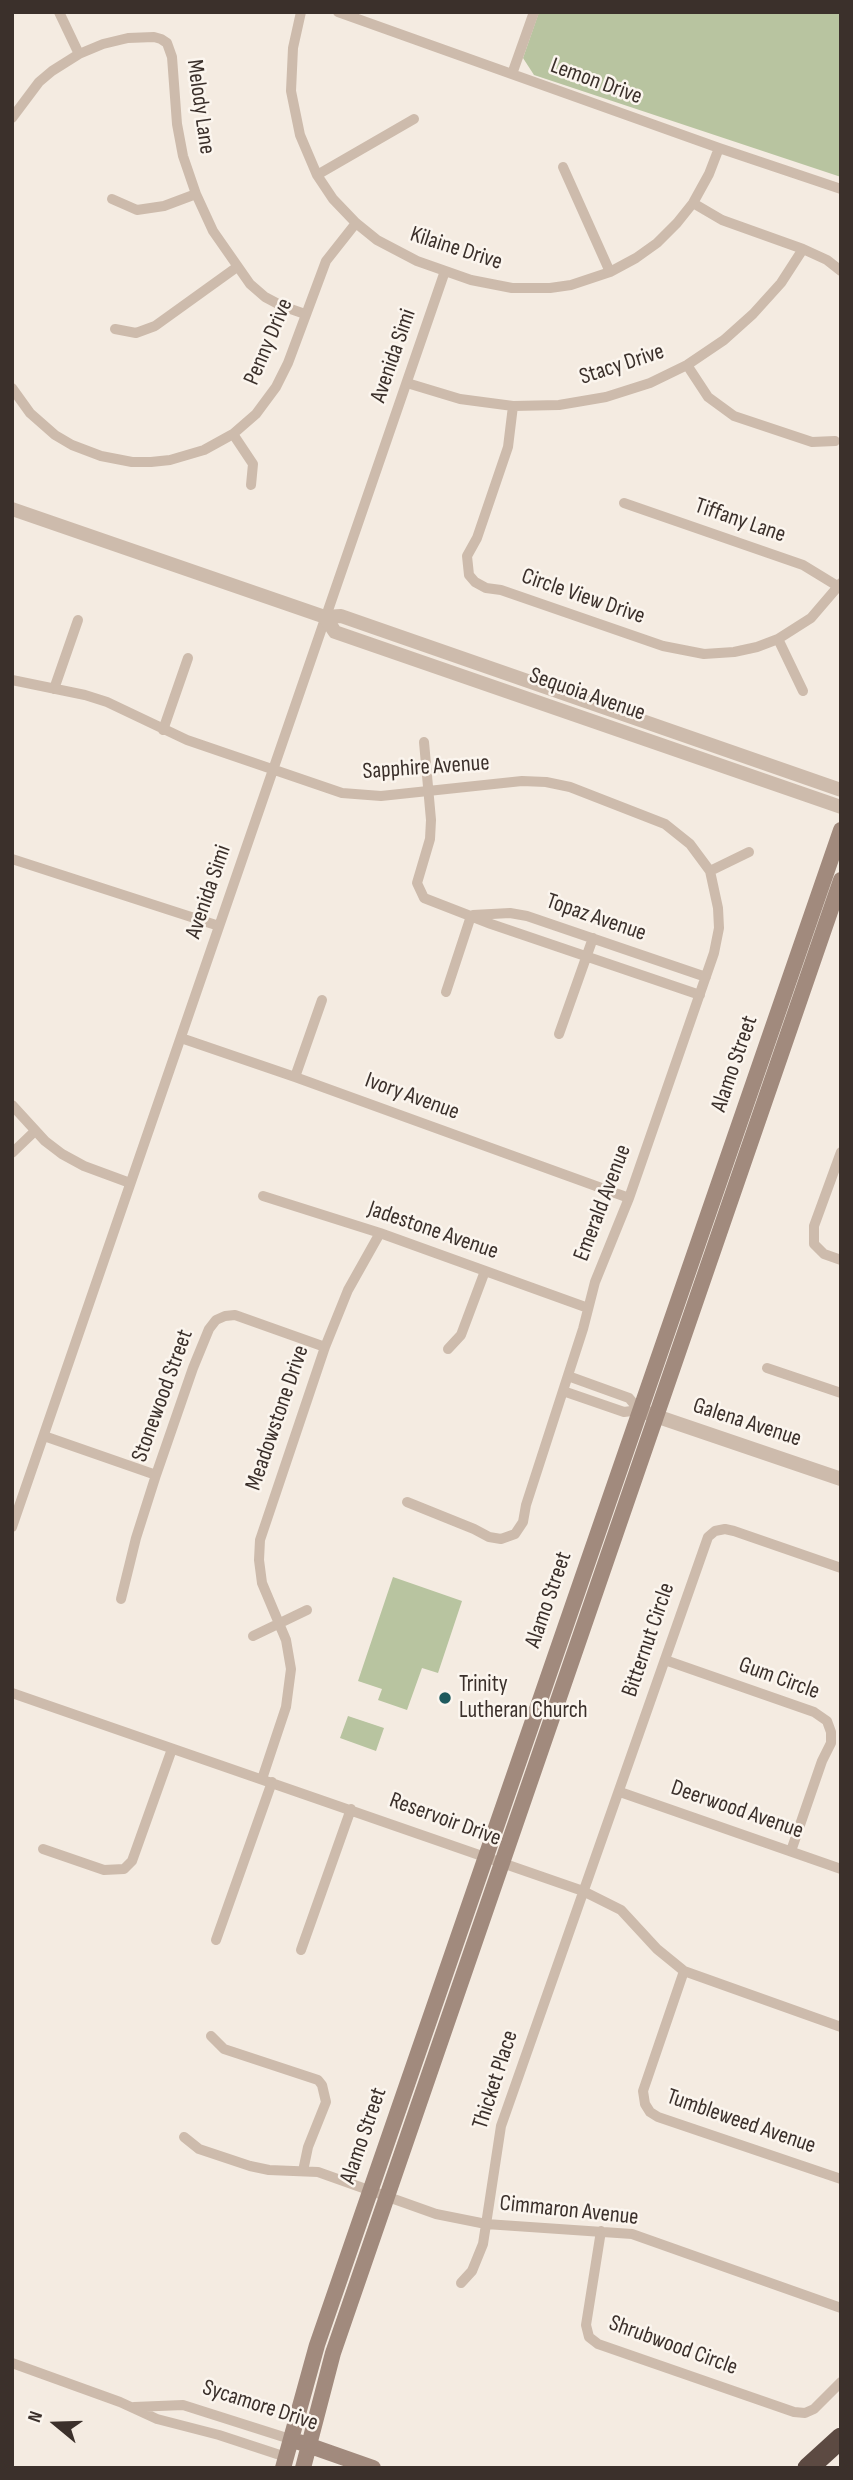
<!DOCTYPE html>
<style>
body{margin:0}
#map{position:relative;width:853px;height:2480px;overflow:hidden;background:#f4ebe1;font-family:"Sofia Sans Condensed",sans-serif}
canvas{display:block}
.frame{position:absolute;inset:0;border:14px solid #3b302b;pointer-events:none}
.north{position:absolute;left:21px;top:2389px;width:70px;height:70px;-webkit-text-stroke:5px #fbf5ee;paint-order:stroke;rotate:289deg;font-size:19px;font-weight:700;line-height:28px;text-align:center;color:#3b302b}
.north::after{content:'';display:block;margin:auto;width:24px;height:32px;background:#3b302b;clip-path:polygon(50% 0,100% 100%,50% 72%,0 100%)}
</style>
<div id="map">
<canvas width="853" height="2480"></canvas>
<div class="frame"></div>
<div class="north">N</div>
</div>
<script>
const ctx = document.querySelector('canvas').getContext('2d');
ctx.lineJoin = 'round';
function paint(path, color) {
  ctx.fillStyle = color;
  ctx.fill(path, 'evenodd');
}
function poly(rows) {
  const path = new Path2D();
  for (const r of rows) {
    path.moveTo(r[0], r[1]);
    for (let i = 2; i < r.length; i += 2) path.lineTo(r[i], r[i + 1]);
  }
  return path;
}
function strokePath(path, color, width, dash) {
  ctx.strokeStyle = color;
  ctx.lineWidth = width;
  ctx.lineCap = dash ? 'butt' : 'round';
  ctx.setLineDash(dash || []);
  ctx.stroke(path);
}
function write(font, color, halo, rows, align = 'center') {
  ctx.font = font + ' "Sofia Sans Condensed",sans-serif';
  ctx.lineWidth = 5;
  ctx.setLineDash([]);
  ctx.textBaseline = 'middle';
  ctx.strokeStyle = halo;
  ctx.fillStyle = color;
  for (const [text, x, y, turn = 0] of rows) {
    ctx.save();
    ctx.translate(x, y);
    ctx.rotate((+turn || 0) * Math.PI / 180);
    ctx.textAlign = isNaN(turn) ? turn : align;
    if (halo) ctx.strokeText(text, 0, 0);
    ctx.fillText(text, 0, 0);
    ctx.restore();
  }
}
const green = poly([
 [539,12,841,12,841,177,534,75,523,58],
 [393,1577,462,1601,438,1673,422,1668,407,1710,378,1700,382,1689,358,1681],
 [348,1716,384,1728,376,1751,340,1738]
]);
const minor = poly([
 [59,12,79,54],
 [301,12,293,48,291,91,300,135,317,175,333,199,356,223,377,240,417,261,471,280,512,288,550,288,571,285,610,272,636,258,657,243,677,223,693,203,709,174,719,148],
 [338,12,719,148,841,189],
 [512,74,534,12],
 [12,118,39,82,52,71,79,54,103,44,128,38,154,37,161,39,167,43,172,57,177,124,183,156,196,194,213,231,250,284,265,297,282,306,305,314],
 [563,167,610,272],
 [317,175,414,119],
 [112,199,137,210,164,206,196,194],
 [693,203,722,220,803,249,827,260,841,271],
 [115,329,136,333,155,326,237,267],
 [687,365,708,397,734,416,812,442,835,441],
 [407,383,460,399,513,406,559,405,606,397,650,383,687,365,724,340,753,314,781,283,803,249],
 [12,388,30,413,55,435,72,445,101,456,132,462,151,462,170,460,204,450,233,434,256,414,276,387,288,363,326,261,356,223],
 [513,406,508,447,477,538,467,556,469,575,475,582,486,588,501,590,663,646,704,654,734,652,757,647,778,639,811,618,841,583],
 [233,434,253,464,251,485],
 [624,503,803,565,839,587],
 [778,639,803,691],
 [12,680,85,695,107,702,187,740,342,793,381,796,522,781,546,782,570,787,665,824,690,844,710,871,718,908,719,928,714,953,629,1198,595,1282,583,1329,526,1505,523,1522,515,1534,501,1539,489,1537,474,1529,407,1502],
 [54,689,78,620],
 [163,730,188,658],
 [424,742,431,820,430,839,417,883,424,898,491,924,700,995],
 [12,859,219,926],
 [710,871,749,852],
 [473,915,510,913,527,916,706,977],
 [446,992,471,916],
 [559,1034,593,938],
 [181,1038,295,1077,629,1198],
 [295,1077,322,1000],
 [12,1105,45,1141,62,1154,84,1166,130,1183],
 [841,1152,814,1226,814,1244,824,1254,841,1260],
 [12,1153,35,1131],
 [263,1196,380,1233,588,1308],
 [448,1349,461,1335,485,1271],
 [767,1368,841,1393],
 [568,1376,629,1398,639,1410],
 [563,1391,624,1412,639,1410],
 [44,1436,156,1475],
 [12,1527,445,271],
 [121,1599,136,1538,156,1475,193,1368,209,1329,216,1320,225,1316,235,1315,325,1347],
 [253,1636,307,1610],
 [665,1660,814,1712,827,1721,831,1732,831,1743,822,1761,791,1851],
 [12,1693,583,1891,621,1910,657,1949,684,1971,841,2027],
 [262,1779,286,1707,291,1669,286,1640,262,1583,259,1560,260,1540,325,1347,348,1290,380,1233],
 [620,1792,841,1869],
 [43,1849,104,1870,124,1869,132,1861,172,1749],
 [216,1940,272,1782],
 [301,1950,351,1809],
 [684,1971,643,2091,645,2104,650,2112,658,2117,841,2179],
 [211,2036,224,2049,318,2080,322,2085,326,2102,308,2147,303,2171],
 [184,2137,199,2149,250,2166,269,2170,318,2172,436,2214,486,2224,632,2234,841,2308],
 [601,2231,586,2325,589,2337,598,2344,794,2412,805,2413,814,2409,841,2382],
 [461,2283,472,2271,483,2244,501,2126,708,1537,715,1531,725,1529,734,1531,841,1568],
 [12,2363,120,2402,157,2419,219,2435,286,2457],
 [134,2407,183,2405,290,2439]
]);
const tertiary = poly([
 [12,509,325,617,341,616,841,790],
 [325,617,335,632,841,807],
 [647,1413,841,1479]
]);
const secondary = poly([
 [299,2442,373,2468],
 [283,2468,317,2345,841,830],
 [303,2468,333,2353,841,880]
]);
const motorway = poly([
 [808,2468,841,2438]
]);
const markers = [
 [445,1698,7,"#1f5a5e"]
];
const streetNames = [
 ["Lemon Drive",596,82,20],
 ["Melody Lane",200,107,82],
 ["Kilaine Drive",456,249,18],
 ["Penny Drive",269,342,-67],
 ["Avenida Simi",394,356,-71],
 ["Stacy Drive",622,365,-18],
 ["Tiffany Lane",740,521,19],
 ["Circle View Drive",583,597,19],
 ["Sequoia Avenue",587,695,19],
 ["Sapphire Avenue",426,768,-4],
 ["Avenida Simi",209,892,-71],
 ["Topaz Avenue",596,918,19],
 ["Alamo Street",735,1064,-71],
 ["Ivory Avenue",412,1097,20],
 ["Emerald Avenue",603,1203,-69],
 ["Jadestone Avenue",433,1231,19],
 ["Stonewood Street",163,1396,-70],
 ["Meadowstone Drive",278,1418,-71],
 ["Galena Avenue",747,1423,18],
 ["Alamo Street",549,1600,-71],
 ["Bitternut Circle",649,1640,-71],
 ["Gum Circle",779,1679,20],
 ["Deerwood Avenue",737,1810,19],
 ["Reservoir Drive",445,1820,20],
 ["Thicket Place",496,2080,-72],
 ["Tumbleweed Avenue",741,2122,19],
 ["Alamo Street",364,2136,-71],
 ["Cimmaron Avenue",569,2211,6],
 ["Shrubwood Circle",673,2346,20],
 ["Sycamore Drive",260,2406,18]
];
const poiNames = [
 ["Trinity",459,1685],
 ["Lutheran Church",459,1711]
];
paint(green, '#b8c4a0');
strokePath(minor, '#cdbbac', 10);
strokePath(tertiary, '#cdbbac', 14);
strokePath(secondary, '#a18a7d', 16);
strokePath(motorway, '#5c4a42', 21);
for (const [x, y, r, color] of markers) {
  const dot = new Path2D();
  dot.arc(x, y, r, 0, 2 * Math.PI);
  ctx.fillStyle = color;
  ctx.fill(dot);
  strokePath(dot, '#fbf5ee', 2.5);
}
write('23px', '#3b302b', '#fbf5ee', streetNames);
write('23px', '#3b302b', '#fbf5ee', poiNames, 'left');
</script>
